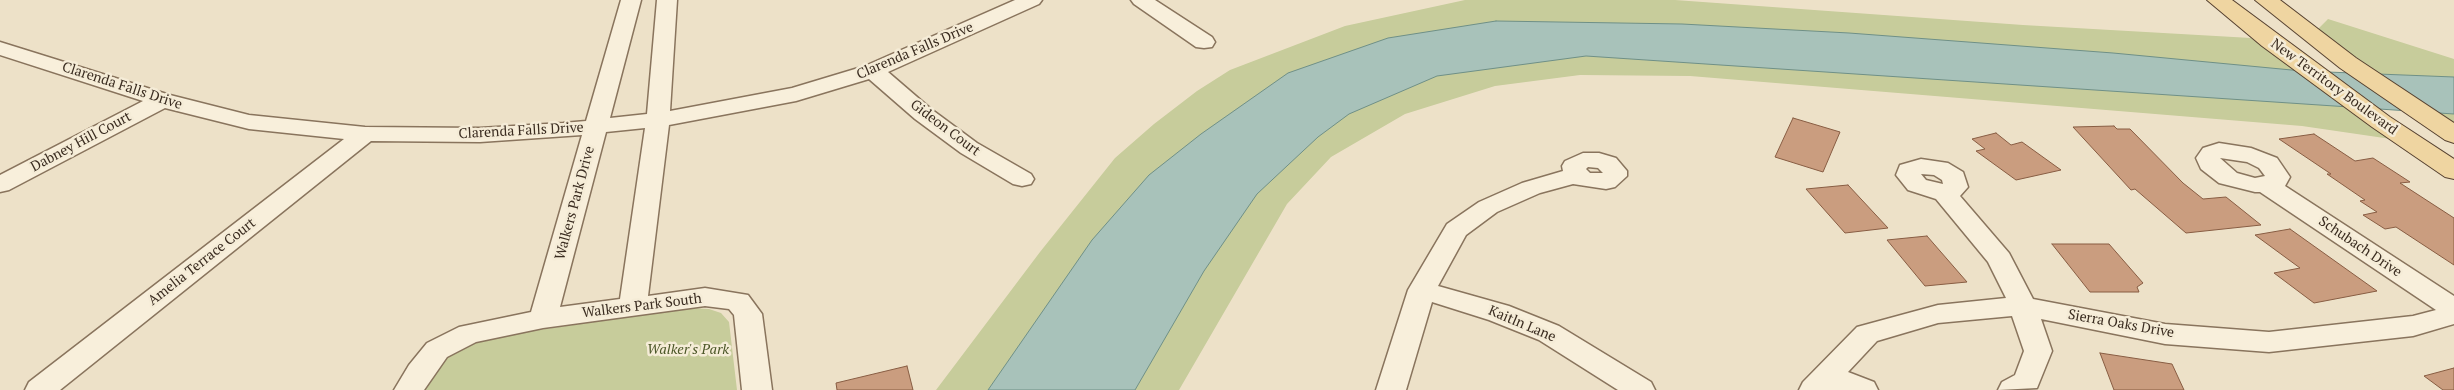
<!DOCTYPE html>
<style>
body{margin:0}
canvas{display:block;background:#ede1c8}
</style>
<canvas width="2454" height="390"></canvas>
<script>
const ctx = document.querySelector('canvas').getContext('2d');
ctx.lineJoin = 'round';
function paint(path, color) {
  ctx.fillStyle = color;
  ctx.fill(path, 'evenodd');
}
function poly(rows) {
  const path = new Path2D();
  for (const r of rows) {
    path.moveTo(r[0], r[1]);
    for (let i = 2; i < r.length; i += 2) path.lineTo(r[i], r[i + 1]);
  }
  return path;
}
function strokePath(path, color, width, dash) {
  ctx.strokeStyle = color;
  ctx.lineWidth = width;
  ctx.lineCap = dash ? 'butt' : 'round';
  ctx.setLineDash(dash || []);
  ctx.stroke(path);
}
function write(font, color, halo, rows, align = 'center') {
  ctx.font = font + ' "PT Serif",serif';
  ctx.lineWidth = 5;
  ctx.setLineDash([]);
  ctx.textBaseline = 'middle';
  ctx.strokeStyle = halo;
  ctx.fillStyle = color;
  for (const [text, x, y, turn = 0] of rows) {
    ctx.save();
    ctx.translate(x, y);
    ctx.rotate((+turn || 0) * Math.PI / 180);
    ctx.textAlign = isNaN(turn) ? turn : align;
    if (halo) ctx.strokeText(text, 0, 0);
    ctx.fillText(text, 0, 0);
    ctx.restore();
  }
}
const green = poly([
 [1465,0,1675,0,2023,25,2251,38,2391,139,2302,126,1690,76,1580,75,1495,86,1405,114,1331,157,1287,204,1179,390,936,390,1040,252,1115,158,1154,124,1197,91,1230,70,1345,26],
 [2328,19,2454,59,2454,129,2315,32],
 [691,308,709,309,721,313,729,322,737,390,420,390,446,356,465,345,490,337]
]);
const water = poly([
 [1496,21,1682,24,1849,33,2113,53,2302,71,2454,77,2454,114,1586,56,1437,76,1349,114,1318,137,1257,194,1204,271,1135,390,988,390,1092,240,1149,175,1201,134,1288,73,1388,38,1496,21]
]);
const building = poly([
 [1793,118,1840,132,1823,172,1775,157,1793,118],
 [2114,126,2117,129,2130,129,2183,183,2203,199,2226,197,2261,225,2186,233,2135,189,2131,190,2073,127,2114,126],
 [1996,133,2011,145,2022,142,2061,170,2016,180,1976,151,1985,149,1972,139,1996,133],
 [2314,134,2355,161,2373,158,2410,182,2400,183,2454,218,2454,265,2396,227,2385,229,2363,215,2377,212,2360,201,2365,200,2327,174,2331,174,2279,139,2314,134],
 [1848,185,1888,228,1845,233,1806,189,1848,185],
 [2290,229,2377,291,2314,303,2274,273,2300,268,2255,235,2290,229],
 [1927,236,1967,282,1925,286,1887,240,1927,236],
 [2052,244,2109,244,2143,283,2137,287,2139,292,2090,292,2052,244],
 [2100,353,2172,364,2184,390,2114,390,2100,353],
 [907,366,913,390,837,390,836,383,907,366],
 [2454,368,2454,390,2443,390,2424,376,2454,368]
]);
const minor = poly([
 [621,0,641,0,610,118,647,114,657,0,677,0,670,111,792,88,865,66,1015,0,1042,0,1039,4,888,72,931,109,977,143,1031,174,1034,179,1031,184,1022,186,1013,184,961,153,915,119,869,79,796,101,669,125,648,296,705,288,748,295,762,314,772,390,742,390,734,315,729,309,705,306,543,328,476,342,447,357,424,390,394,390,409,365,427,343,459,327,531,312,582,135,480,142,371,141,60,390,25,390,29,382,344,139,249,129,165,108,9,190,0,192,0,175,143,101,0,55,0,42,170,95,249,115,365,127,480,128,563,123,586,121,621,0],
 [645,128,620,299,560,307,606,132,645,128],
 [1131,0,1155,0,1212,37,1215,42,1212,47,1204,48,1196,47,1134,4,1131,0],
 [2219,143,2251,148,2277,158,2290,177,2285,186,2454,296,2454,324,2413,336,2269,352,2165,344,2041,319,2052,351,2037,388,1998,390,2002,382,2015,375,2024,351,2012,316,1938,323,1877,341,1848,372,1874,382,1878,390,1799,390,1803,382,1857,327,1938,305,2006,298,1988,262,1936,199,1908,190,1896,175,1900,165,1921,159,1948,163,1963,172,1968,187,1960,196,2009,253,2033,299,2165,324,2269,332,2413,316,2436,310,2260,192,2255,192,2219,183,2201,169,2196,158,2203,148,2219,143],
 [2220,158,2247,162,2259,168,2265,176,2255,178,2237,173,2220,158],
 [1921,174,1934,175,1942,180,1943,184,1926,180,1921,174],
 [1583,153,1599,153,1616,158,1627,171,1627,176,1615,187,1606,189,1573,184,1540,193,1497,212,1466,235,1438,286,1509,306,1559,326,1651,382,1655,390,1618,390,1539,340,1489,320,1432,302,1406,390,1376,390,1408,290,1447,224,1479,202,1522,183,1563,171,1562,166,1565,161,1583,153],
 [1588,167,1598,168,1603,173,1590,173,1586,169,1588,167]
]);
const major = poly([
 [2207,0,2232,0,2390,117,2454,159,2454,179,2445,177,2372,127,2262,46,2207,0],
 [2255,0,2280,0,2356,58,2454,123,2454,143,2445,140,2340,68,2255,0]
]);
const streetNames = [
 ["Clarenda Falls Drive",915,51,-23],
 ["Clarenda Falls Drive",122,86,18],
 ["New Territory Boulevard",2334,87,36],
 ["Gideon Court",945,128,37],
 ["Clarenda Falls Drive",521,131,-3],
 ["Dabney Hill Court",81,142,-28],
 ["Walkers Park Drive",575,203,-75],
 ["Schubach Drive",2360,247,34],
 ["Amelia Terrace Court",202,262,-38],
 ["Walkers Park South",642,306,-7],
 ["Kaitln Lane",1522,324,23],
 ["Sierra Oaks Drive",2121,324,10]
];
const parkNames = [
 ["Walker's Park",688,350]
];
paint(green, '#c7cc9b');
paint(water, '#a8c2ba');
strokePath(water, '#6f9087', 1);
paint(building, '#ca9d7f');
strokePath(building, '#885d43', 1);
strokePath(minor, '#89745d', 3);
strokePath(major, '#574231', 2);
paint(minor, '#f8efdb');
paint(major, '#efd5a1');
write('14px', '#3a2c20', '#f5ecd7', streetNames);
write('italic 14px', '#4b5627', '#f5ecd7', parkNames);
</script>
